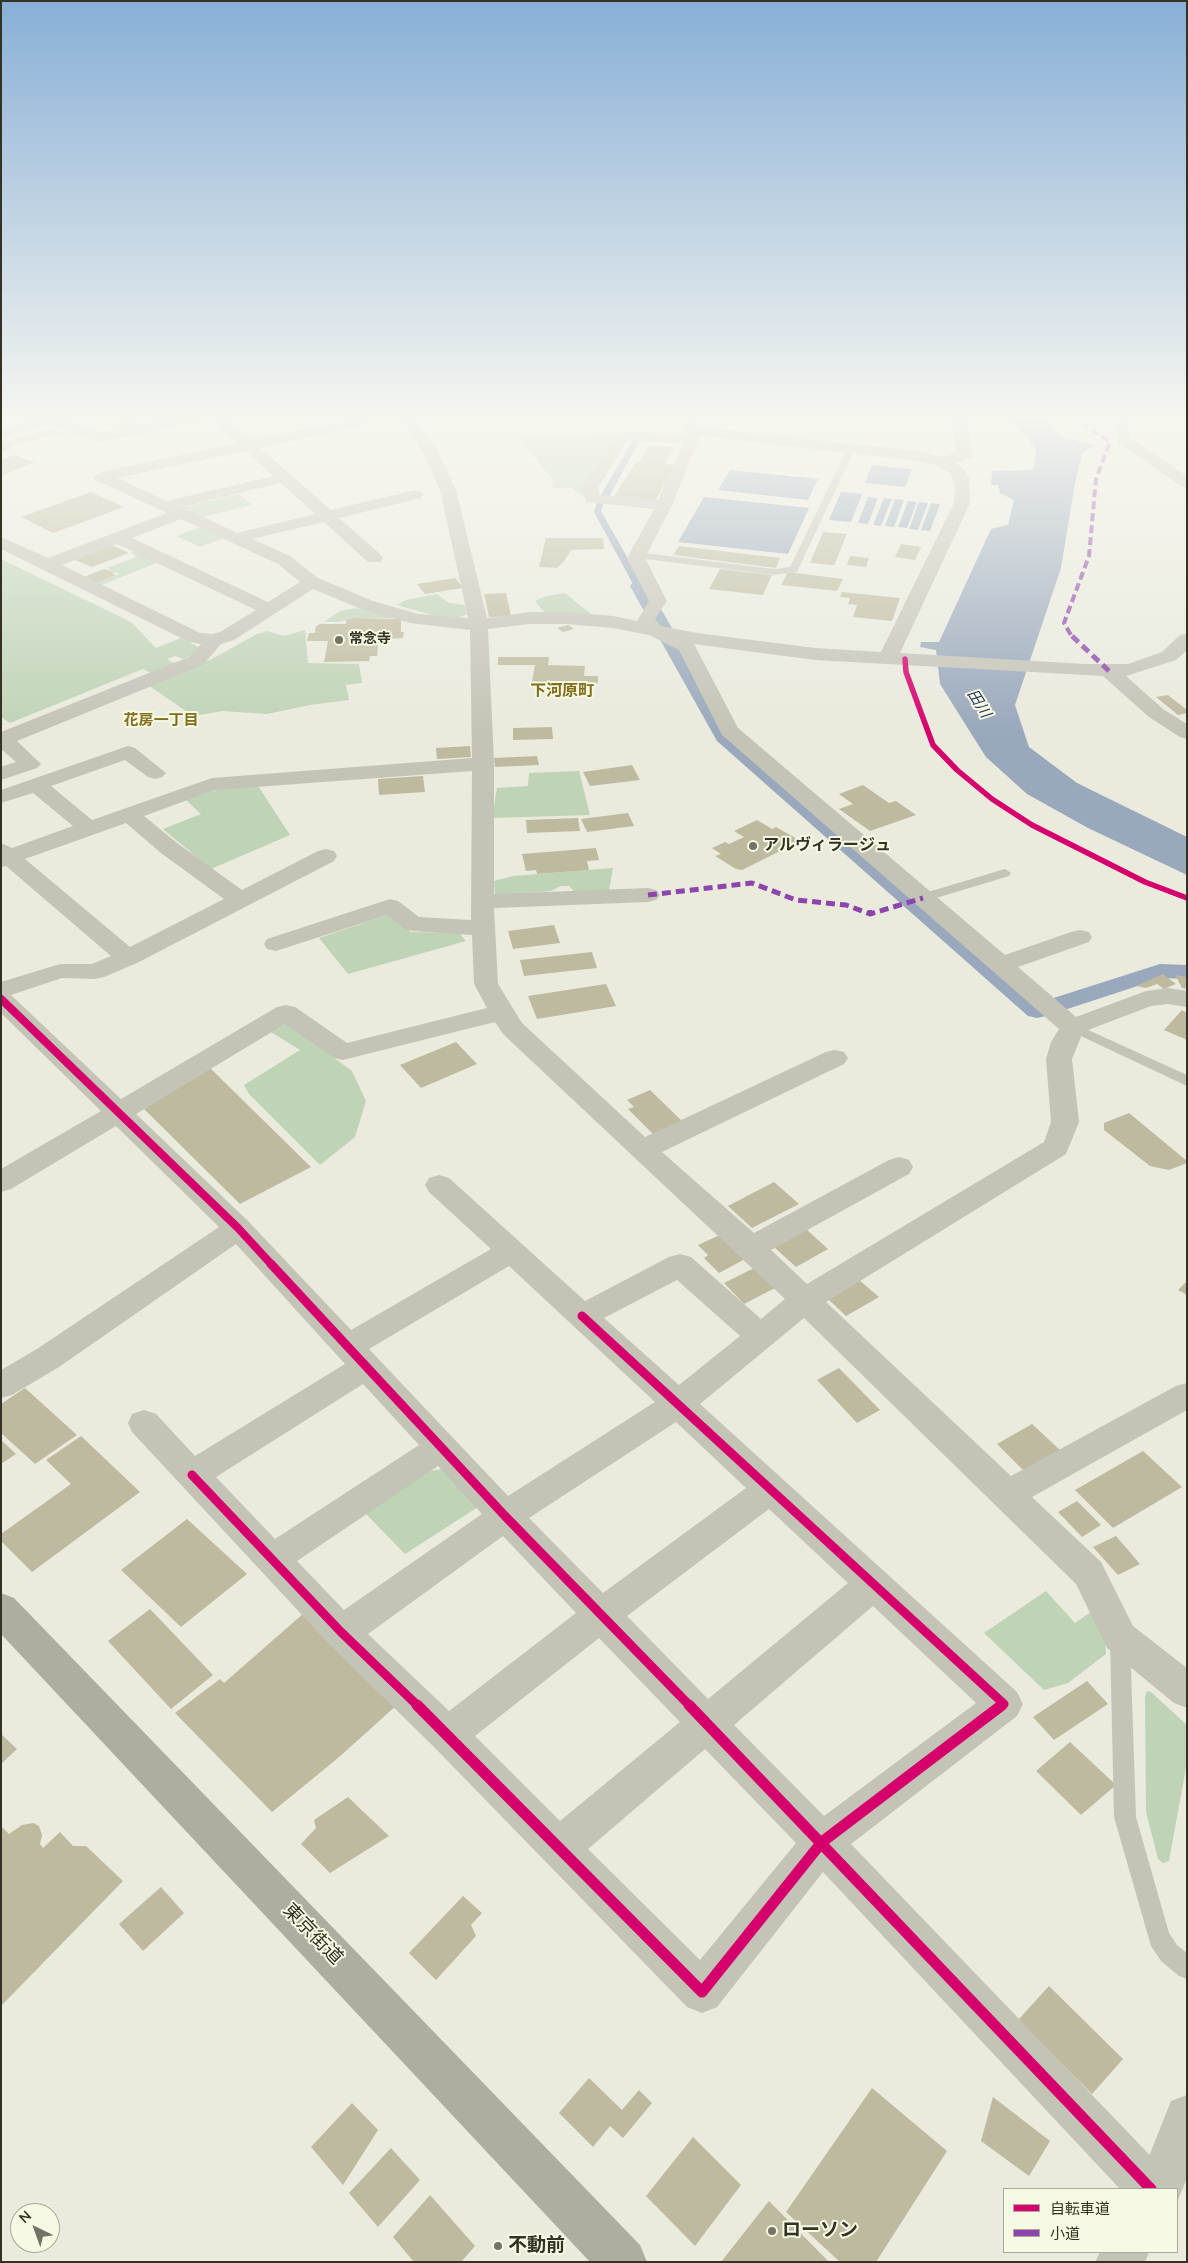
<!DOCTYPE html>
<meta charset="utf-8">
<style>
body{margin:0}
#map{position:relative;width:1188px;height:2263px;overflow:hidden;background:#eaebdd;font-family:"Nunito Sans","Noto Sans JP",sans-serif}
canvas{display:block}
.frame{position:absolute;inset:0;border:2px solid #343225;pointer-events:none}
.legend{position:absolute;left:1003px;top:2188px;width:175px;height:65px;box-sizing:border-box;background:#f6f9e3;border:1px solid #a8a997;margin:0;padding:6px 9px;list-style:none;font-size:15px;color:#343225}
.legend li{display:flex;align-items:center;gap:10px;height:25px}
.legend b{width:25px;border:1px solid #a8a997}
.north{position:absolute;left:10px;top:2203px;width:50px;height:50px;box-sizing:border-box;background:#f6f9e3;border:1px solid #a8a997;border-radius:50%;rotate:318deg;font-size:14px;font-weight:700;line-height:20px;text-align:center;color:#343225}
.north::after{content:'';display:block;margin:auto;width:18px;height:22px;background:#747365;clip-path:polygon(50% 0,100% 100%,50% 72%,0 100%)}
</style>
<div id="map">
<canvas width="1188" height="2263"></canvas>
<div class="frame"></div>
<ul class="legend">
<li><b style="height:6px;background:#d6006c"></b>自転車道</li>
<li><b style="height:6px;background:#8e44ad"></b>小道</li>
</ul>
<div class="north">N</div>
</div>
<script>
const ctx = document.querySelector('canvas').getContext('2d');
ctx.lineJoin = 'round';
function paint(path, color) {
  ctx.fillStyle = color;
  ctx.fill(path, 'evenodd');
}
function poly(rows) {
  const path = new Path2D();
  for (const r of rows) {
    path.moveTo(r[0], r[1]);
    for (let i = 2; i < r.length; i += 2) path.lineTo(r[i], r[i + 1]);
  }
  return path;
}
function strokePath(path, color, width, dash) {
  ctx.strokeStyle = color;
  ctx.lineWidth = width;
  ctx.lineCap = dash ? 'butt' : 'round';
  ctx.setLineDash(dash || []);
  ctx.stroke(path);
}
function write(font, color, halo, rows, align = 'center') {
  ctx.font = font + ' "Nunito Sans","Noto Sans JP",sans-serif';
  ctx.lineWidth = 4;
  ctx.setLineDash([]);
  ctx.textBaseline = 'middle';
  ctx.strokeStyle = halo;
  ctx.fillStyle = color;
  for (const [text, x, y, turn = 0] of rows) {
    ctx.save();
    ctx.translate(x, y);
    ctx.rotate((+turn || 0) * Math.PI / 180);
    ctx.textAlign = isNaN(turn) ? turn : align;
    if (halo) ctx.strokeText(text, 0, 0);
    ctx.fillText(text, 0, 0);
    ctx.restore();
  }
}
const green = poly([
 [617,434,586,487,583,497,571,488,552,488,553,480,520,439],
 [239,494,252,505,203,517,180,508],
 [202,526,226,537,200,547,176,536],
 [135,551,159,562,99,586,95,583,119,574,107,568,136,557,130,553],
 [1,559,131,622,156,648,181,638,204,650,183,659,175,656,167,659,175,664,151,673,143,669,10,723,1,717],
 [565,593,591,614,544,612,535,601,546,596],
 [437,594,449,603,464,605,468,614,457,618,435,616,397,605,406,600],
 [356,608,366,610,394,618,353,618,339,622,324,622,340,611],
 [305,630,308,663,359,664,362,683,346,685,349,700,310,705,267,714,223,711,193,716,148,685,212,659,255,635,267,631,284,636],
 [579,771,590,815,492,818,497,788,528,786,529,773],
 [258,786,290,835,211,869,163,829,201,814,186,800,222,788],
 [613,868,609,891,574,891,569,886,561,886,551,891,495,896,494,881,513,876],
 [390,914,411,932,459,933,466,941,348,974,319,938],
 [286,1023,352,1071,366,1101,355,1137,320,1165,249,1094,244,1085,300,1050,271,1032],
 [443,1469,478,1507,405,1554,365,1513,430,1471],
 [1046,1591,1075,1623,1092,1611,1105,1636,1106,1654,1068,1683,1044,1690,984,1633],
 [1147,1691,1151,1692,1187,1725,1187,1762,1169,1861,1163,1863,1158,1859,1146,1812,1145,1697]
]);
const water = poly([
 [1006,416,1041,416,1065,438,1094,445,1082,454,1075,483,1061,568,1015,705,1029,747,1077,783,1187,837,1187,875,1088,828,1027,794,986,757,967,727,940,684,936,650,920,647,921,642,939,642,991,529,1008,525,1014,500,1000,493,998,485,991,485,992,471,1033,470,1036,451,1028,437,1012,425],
 [634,438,644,439,638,443,609,497,600,497],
 [872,465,912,469,905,487,865,483],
 [730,470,818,479,808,500,718,490],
 [841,492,862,494,851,522,829,520],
 [704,497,809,508,788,554,678,542],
 [868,497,878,498,868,524,858,523],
 [884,498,892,499,881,526,873,525],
 [895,499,904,500,894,527,885,526],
 [908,501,917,502,907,528,898,527],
 [597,502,604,503,601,511,653,603,646,608,594,512],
 [919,502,928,503,918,530,909,529],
 [931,503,940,504,930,531,921,530]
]);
const canal = poly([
 [639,581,645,582,648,586,732,734,1041,1002,1160,964,1187,965,1187,979,1162,978,1046,1016,1037,1018,1028,1016,717,741,630,586,633,582,639,581]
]);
const building = poly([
 [364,416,384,416,388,420,370,423],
 [416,416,450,416,450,418,418,421],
 [129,418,143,424,123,430,108,424],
 [49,429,63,433,10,447,13,448,1,452,1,443],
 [649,445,675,447,665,464,675,465,655,501,614,497,636,462,639,462],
 [14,455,35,462,1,476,1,460],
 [91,492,124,507,53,533,21,517],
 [823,532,847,534,834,565,810,563],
 [546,538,603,538,604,549,571,550,565,560,557,568,539,567],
 [901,544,921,547,915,560,895,557],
 [112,545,129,553,92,567,75,560],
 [679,546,780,558,776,568,673,555],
 [850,556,869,558,866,567,847,565],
 [104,569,115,572,112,573,116,575,96,583,84,577],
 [720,569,772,575,763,595,709,589],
 [788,572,843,579,837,591,781,585],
 [455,578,463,588,425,594,417,584],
 [842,592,900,598,892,621,853,617,857,605,848,604,850,598,840,597],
 [506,593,511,616,489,617,484,594],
 [354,618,401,619,401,632,404,632,403,638,371,640,370,645,378,645,377,656,370,656,369,661,324,662,328,641,307,641,309,633,315,633,316,626,320,624,346,624,346,620],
 [568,625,574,629,563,632,557,628],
 [498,657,549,657,548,665,585,666,584,676,598,676,598,683,532,682,535,665,498,665],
 [1168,695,1187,710,1187,713,1178,715,1156,697],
 [552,727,553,739,513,740,513,728],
 [470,746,471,757,437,759,436,748],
 [537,756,539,765,495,767,494,758],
 [632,765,640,780,590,786,583,772],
 [423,776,425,792,379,795,378,779],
 [863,785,889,803,896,801,916,815,870,831,839,809,853,804,839,794],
 [628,813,634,826,587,832,581,819],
 [578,818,580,831,527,833,526,820],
 [757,820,772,829,776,827,799,840,798,842,742,870,736,869,715,856,721,854,712,848,725,842,729,844,744,837,734,831],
 [596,848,599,860,587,861,589,870,537,874,536,870,526,871,522,854],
 [554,925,560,943,513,949,508,931],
 [592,952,597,968,524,976,520,960],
 [1163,974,1176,984,1164,989,1157,984,1146,988,1136,986],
 [1175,975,1187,977,1187,989,1182,988],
 [606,984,616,1006,537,1019,528,996],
 [1182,1010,1187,1013,1187,1040,1164,1030],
 [456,1042,477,1064,421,1088,400,1065],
 [209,1067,311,1167,240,1204,144,1109],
 [650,1090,682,1121,653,1134,628,1109,634,1107,627,1100],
 [1129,1113,1187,1161,1187,1163,1169,1170,1150,1166,1104,1130,1104,1123],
 [774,1182,799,1204,752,1228,728,1206],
 [806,1229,828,1249,796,1267,774,1247],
 [722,1234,747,1258,719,1273,704,1258,708,1255,698,1245],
 [756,1267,777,1287,744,1304,724,1283],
 [858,1279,879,1297,846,1316,826,1297],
 [1187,1281,1187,1295,1178,1290],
 [839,1368,880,1410,857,1423,817,1380],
 [25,1388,77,1435,35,1464,1,1433,1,1404],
 [1032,1424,1061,1451,1025,1472,997,1444],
 [81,1436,140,1492,32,1572,1,1541,1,1534,71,1484,46,1460],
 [1,1440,16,1454,1,1464],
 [1143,1451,1182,1487,1113,1528,1075,1490],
 [1077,1501,1101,1525,1082,1537,1058,1512],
 [187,1519,247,1574,181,1627,121,1570],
 [1116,1536,1140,1564,1118,1575,1093,1547],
 [150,1609,213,1675,171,1709,108,1641],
 [304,1613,397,1705,338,1758,272,1812,175,1713,220,1679,224,1683],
 [1087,1681,1108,1704,1054,1740,1033,1717],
 [1,1734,17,1749,1,1764],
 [1070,1742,1116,1785,1081,1815,1036,1771],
 [348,1797,389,1836,330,1873,301,1844,316,1828,314,1820],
 [33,1823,39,1826,42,1835,40,1844,43,1848,60,1832,73,1846,86,1846,123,1881,1,2006,1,1826,9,1834,22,1825],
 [161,1887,184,1913,143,1951,119,1924],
 [463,1896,482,1913,471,1925,476,1936,436,1980,409,1953],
 [1049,1986,1123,2059,1092,2094,1018,2020],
 [589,2078,622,2110,639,2090,652,2103,623,2138,610,2126,593,2147,559,2113],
 [872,2088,947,2151,876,2262,840,2262,786,2212],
 [993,2097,1050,2141,1029,2176,981,2141],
 [352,2103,378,2130,343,2185,311,2147],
 [693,2137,741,2185,695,2246,646,2196],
 [391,2148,420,2180,378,2227,349,2193],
 [430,2195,475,2246,461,2262,414,2262,393,2237],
 [769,2201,829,2262,721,2262]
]);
const service = poly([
 [851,446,855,449,797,572,774,575,637,558,632,555,637,552,774,569,790,567,847,449,851,446],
 [1005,869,1011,873,1009,876,923,902,917,898,918,895,1005,869],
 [1073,1023,1187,1075,1187,1086,1068,1030,1066,1027,1073,1023],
 [1120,1631,1127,1634,1130,1640,1136,1817,1169,1933,1177,1945,1187,1953,1187,1979,1179,1976,1161,1961,1151,1946,1114,1817,1110,1640,1113,1634,1120,1631]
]);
const minor = poly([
 [34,416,56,416,100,432,184,416,225,416,252,440,360,418,365,419,367,422,365,425,260,448,331,510,415,490,421,492,423,495,421,498,339,518,380,554,383,558,380,562,368,562,324,522,252,539,290,556,318,578,373,601,418,614,468,618,440,490,423,453,398,416,413,416,439,453,456,490,487,618,529,612,567,612,613,616,637,621,649,601,627,558,654,509,586,502,582,488,616,435,627,431,685,434,686,416,700,416,700,427,918,451,942,457,956,453,953,429,947,416,962,416,969,429,972,456,970,459,955,463,962,467,969,477,970,503,900,653,1085,664,1128,664,1162,652,1180,635,1187,633,1187,650,1176,660,1126,676,1163,709,1187,724,1187,739,1180,737,1149,717,1103,676,815,660,694,644,738,728,1005,955,1071,932,1080,930,1089,932,1092,937,1089,942,1018,967,1076,1017,1146,991,1168,988,1187,991,1187,1007,1168,1004,1151,1006,1083,1032,1072,1059,1079,1122,1066,1154,826,1302,1011,1476,1176,1386,1187,1383,1187,1410,1032,1497,1101,1562,1133,1626,1187,1668,1187,1708,1174,1703,1107,1648,1076,1584,804,1318,700,1404,1017,1692,1023,1704,1017,1716,851,1844,1167,2173,1174,2189,1120,2189,823,1872,717,2007,702,2013,687,2007,435,1748,328,1643,132,1432,128,1423,132,1414,144,1410,156,1414,195,1456,345,1364,236,1244,59,1367,12,1395,1,1398,1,1370,37,1349,219,1227,116,1126,11,1189,1,1192,1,1169,101,1111,1,1013,1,982,60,964,92,964,111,956,6,866,1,867,1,843,12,848,73,826,33,793,1,803,1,790,128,746,135,748,166,773,162,777,155,779,148,777,125,760,51,786,92,820,212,778,472,758,470,630,410,623,361,609,313,589,234,640,221,644,203,665,17,741,41,764,37,768,1,780,1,767,16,762,1,749,1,732,189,657,201,644,189,642,1,549,1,537,48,558,167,513,95,480,93,477,101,472,237,443,212,420,99,442,36,419,34,416],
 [700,436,918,461,936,465,950,473,955,485,954,503,881,652,815,648,697,633,661,626,655,619,667,601,645,558,672,505,700,436],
 [627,441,683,443,658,500,599,495,598,488,627,441],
 [246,451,273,476,167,501,117,478,246,451],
 [281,483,315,514,237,533,182,507,281,483],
 [181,519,278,564,300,582,268,602,132,538,181,519],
 [117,544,256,610,220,632,212,634,200,633,62,565,117,544],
 [529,624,567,624,613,628,649,635,679,650,722,735,1059,1029,1051,1042,1046,1059,1051,1122,1044,1142,807,1284,771,1250,909,1174,913,1167,909,1160,899,1157,889,1160,754,1233,662,1152,844,1064,848,1058,844,1052,835,1050,826,1052,645,1137,522,1023,498,984,494,908,648,902,656,900,660,895,656,890,648,888,494,894,494,764,488,629,529,624],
 [472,771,471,920,419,917,398,901,390,899,267,939,264,944,267,949,276,951,387,915,405,929,413,931,472,935,474,984,487,1008,347,1043,295,1007,286,1005,277,1007,121,1099,11,995,62,978,95,979,104,977,137,963,334,861,337,856,334,851,326,849,318,851,242,890,177,843,144,816,215,790,472,771],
 [126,823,161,853,224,899,130,947,25,859,126,823],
 [495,1022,503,1034,785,1299,761,1319,691,1257,680,1254,669,1257,585,1301,449,1178,439,1175,429,1178,425,1185,429,1192,491,1249,351,1330,248,1221,136,1114,285,1024,334,1058,343,1060,495,1022],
 [509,1266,655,1402,508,1496,369,1349,509,1266],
 [677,1280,740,1336,679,1385,604,1318,677,1280],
 [363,1384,419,1445,275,1539,216,1477,363,1384],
 [676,1422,746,1488,603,1593,529,1518,676,1422],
 [438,1466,482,1514,344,1610,297,1561,438,1466],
 [769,1509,848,1583,708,1699,627,1616,769,1509],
 [503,1536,576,1613,449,1711,368,1634,503,1536],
 [873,1606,976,1703,824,1816,734,1725,873,1606],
 [599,1638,680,1722,560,1821,475,1736,599,1638],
 [705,1749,796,1843,700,1960,588,1849,705,1749],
 [1114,416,1128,416,1130,438,1187,476,1187,488,1181,486,1118,443,1114,416]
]);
const tertiary = poly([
 [43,416,67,416,65,419,1,438,1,429,43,416],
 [1187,2095,1187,2178,1177,2202,1177,2189,1136,2189,1171,2101,1187,2095],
 [1100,2252,1149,2252,1145,2262,1095,2262,1100,2252]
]);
const trunk = poly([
 [1,1593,14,1598,640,2245,647,2262,590,2262,1,1634,1,1593]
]);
const quietFar2 = poly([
 [1072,416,1110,442,1096,479,1089,556,1064,623,1072,637]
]);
const quietFar1 = poly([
 [1072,636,1109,671],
 [648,895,752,883,796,900,846,905,870,914,923,898]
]);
const quiet = poly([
 [868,913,872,913]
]);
const cyclewayFar3 = poly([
 [905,659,906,672,933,745,957,770,992,799,1032,825,1145,882,1187,898]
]);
const cyclewayFar2 = poly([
 [1,999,238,1228,272,1265]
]);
const cyclewayFar1 = poly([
 [271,1264,505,1516,690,1706],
 [582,1316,1004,1704,1001,1706],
 [192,1475,341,1632,418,1706]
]);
const cycleway = poly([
 [417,1705,702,1992,822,1842,1002,1705],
 [689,1705,1151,2189]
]);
const markers = [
 [339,640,5,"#747365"],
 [753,846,5,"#747365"],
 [772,2231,5,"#747365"],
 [498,2246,5,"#747365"]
];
const farPoinames = [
 ["常念寺",349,640]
];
const farWaternames = [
 ["田川",978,704,58]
];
const farNeighbourhoodnames = [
 ["花房一丁目",161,721]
];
const farQuarternames = [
 ["下河原町",562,692]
];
const poiNames = [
 ["アルヴィラージュ",763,846]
];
const nearStreetnames = [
 ["東京街道",312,1935,46]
];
const nearPoinames = [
 ["ローソン",782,2231],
 ["不動前",508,2246]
];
paint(green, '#bfd3b7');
paint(water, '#99a8bc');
paint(canal, '#99a8bc');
paint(building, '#beba9f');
paint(service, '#c3c3b6');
paint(minor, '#c3c3b6');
paint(tertiary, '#c3c3b6');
paint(trunk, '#aeada0');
strokePath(quietFar2, '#8e44ad', 4, [8, 4]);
strokePath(quietFar1, '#8e44ad', 5, [9, 5]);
strokePath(quiet, '#8e44ad', 6, [12, 6]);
strokePath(cyclewayFar3, '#d6006c', 5.5);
strokePath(cyclewayFar2, '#d6006c', 8);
strokePath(cyclewayFar1, '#d6006c', 9);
strokePath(cycleway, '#d6006c', 11);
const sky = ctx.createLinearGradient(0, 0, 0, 733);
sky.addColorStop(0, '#88afd6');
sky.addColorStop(0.57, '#f6f6f0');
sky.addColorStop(1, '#f6f6f000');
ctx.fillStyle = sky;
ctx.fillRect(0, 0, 1188, 733);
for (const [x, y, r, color] of markers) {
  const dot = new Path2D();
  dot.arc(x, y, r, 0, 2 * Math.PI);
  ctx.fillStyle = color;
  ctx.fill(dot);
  strokePath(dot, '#f6f9e3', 2);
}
write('bold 14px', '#343225', '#f6f9e3', farPoinames, 'left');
write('italic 15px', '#1b3055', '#f6f9e3', farWaternames);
write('bold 15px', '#826f1e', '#f6f9e3', farNeighbourhoodnames);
write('bold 16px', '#826f1e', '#f6f9e3', farQuarternames);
write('bold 16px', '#343225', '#f6f9e3', poiNames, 'left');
write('19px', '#343225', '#f6f9e3', nearStreetnames);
write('bold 19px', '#343225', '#f6f9e3', nearPoinames, 'left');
</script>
